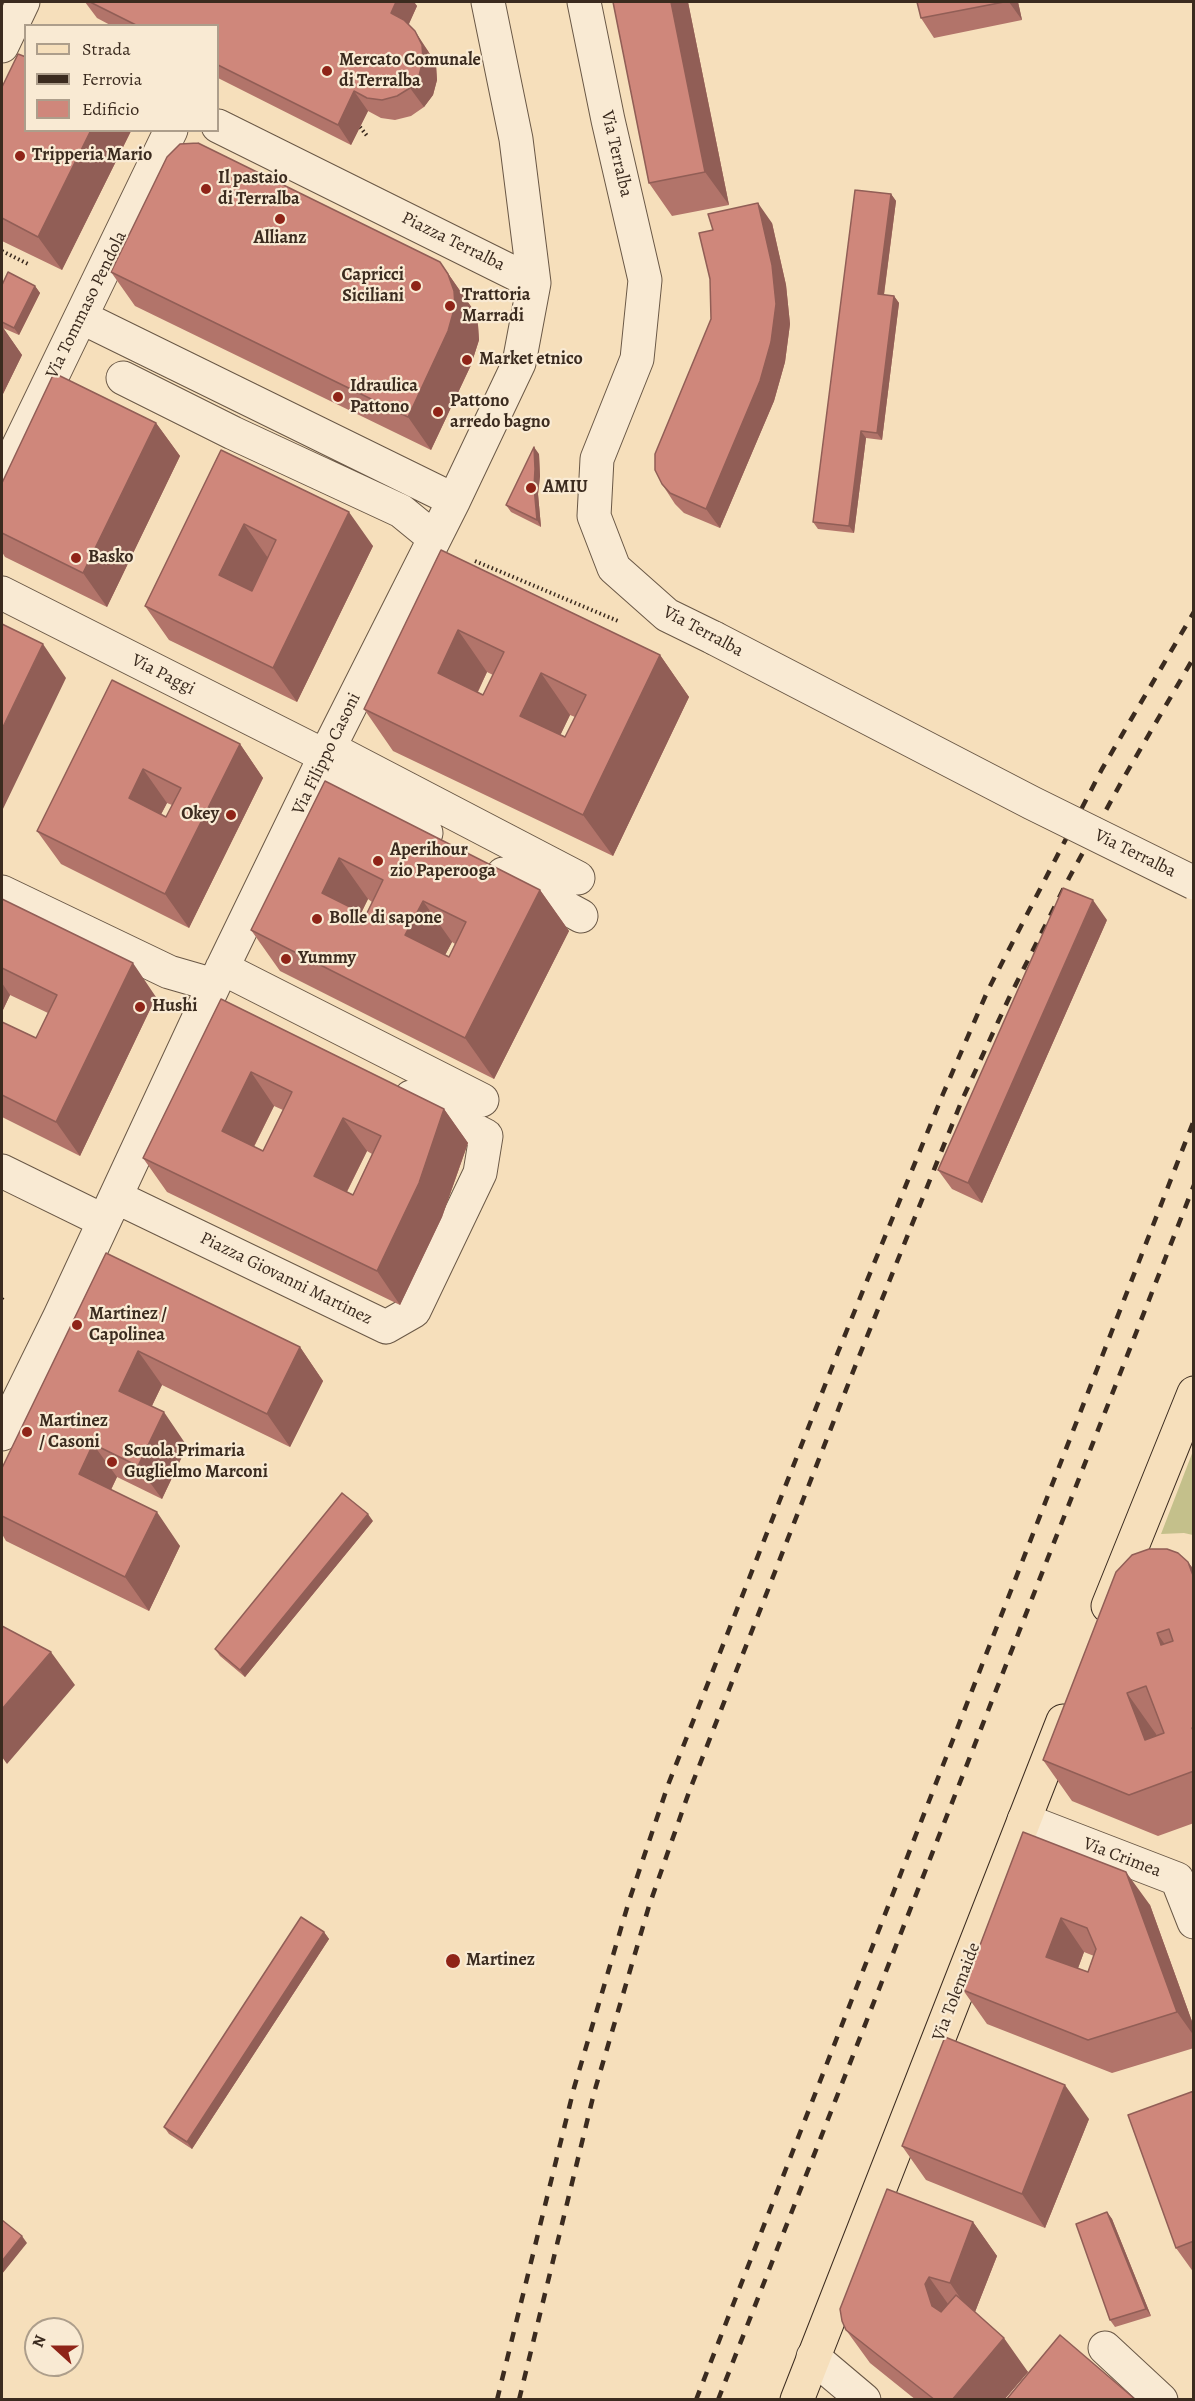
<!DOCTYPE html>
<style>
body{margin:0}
#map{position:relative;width:1195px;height:2401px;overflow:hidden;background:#f6dfbb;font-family:Alegreya,serif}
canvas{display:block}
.frame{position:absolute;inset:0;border:3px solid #3b2b1f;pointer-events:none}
.legend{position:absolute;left:24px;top:24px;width:195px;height:108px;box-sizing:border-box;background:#f9ead3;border:2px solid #ad9e8b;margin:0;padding:8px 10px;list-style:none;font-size:18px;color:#3b2b1f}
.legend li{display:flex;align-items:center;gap:12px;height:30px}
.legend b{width:30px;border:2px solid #ad9e8b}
.north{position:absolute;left:24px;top:2317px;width:60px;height:60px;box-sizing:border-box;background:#f9ead3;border:2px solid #ad9e8b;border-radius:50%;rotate:291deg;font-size:16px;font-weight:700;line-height:24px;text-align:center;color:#3b2b1f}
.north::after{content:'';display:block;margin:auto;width:21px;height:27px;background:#8f2418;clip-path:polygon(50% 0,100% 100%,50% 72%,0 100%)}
</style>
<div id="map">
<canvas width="1195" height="2401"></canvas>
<div class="frame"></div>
<ul class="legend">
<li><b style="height:8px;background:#f6dfbb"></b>Strada</li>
<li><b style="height:8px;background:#3b2b1f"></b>Ferrovia</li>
<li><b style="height:16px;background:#cf877b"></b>Edificio</li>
</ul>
<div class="north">N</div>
</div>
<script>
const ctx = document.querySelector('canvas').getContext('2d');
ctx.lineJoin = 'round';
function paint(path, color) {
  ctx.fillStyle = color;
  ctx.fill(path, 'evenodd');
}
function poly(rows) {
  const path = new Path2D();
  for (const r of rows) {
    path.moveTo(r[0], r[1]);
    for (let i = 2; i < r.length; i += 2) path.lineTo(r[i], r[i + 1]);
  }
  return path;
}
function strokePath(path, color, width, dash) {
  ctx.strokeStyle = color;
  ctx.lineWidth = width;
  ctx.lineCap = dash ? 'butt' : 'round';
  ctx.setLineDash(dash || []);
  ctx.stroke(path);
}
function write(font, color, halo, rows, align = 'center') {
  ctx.font = font + ' Alegreya,serif';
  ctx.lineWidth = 4.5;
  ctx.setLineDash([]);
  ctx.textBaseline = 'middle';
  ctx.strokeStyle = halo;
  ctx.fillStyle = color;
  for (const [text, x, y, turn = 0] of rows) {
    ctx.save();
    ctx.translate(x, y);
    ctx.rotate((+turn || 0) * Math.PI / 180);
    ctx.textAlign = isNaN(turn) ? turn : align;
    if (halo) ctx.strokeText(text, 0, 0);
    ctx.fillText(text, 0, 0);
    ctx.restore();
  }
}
const green = poly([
 [1193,1451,1193,1535,1184,1533,1161,1534]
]);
const path = poly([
 [360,127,368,137],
 [2,251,28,264],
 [475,561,618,621],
 [2,1299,3,1300]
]);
const minor = poly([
 [584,2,608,120,645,280,637,359,597,459,594,516,614,568,667,615,714,638],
 [2,46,23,2],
 [218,126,534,283],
 [81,317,454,500],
 [123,378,233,433,401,511,434,538],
 [2,480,171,130],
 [2,593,325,756],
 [329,748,578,878],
 [315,777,426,833],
 [503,874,581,916],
 [2,892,169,972,214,985],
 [222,968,482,1100],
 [2,1171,104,1221],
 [116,1197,386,1327,414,1311,480,1173,486,1136,411,1097],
 [2,1434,60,1316,214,985,329,748,454,500,519,363,534,283,516,139,488,2],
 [1024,1820,1177,1879,1194,1922],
 [1105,2348,1161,2400],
 [813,2357,864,2400]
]);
const major = poly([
 [1108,1606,1194,1393],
 [797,2400,1063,1721]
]);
const rail = poly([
 [497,2400,574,2088,629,1901,668,1785,838,1352,943,1094,988,990,1102,769,1194,612],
 [519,2400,594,2093,649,1906,689,1792,858,1359,962,1100,1009,998,1069,878,1123,779,1194,657],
 [696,2400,1194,1120],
 [718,2400,1194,1185]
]);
const minorBridge = poly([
 [714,638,1032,803,1194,883]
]);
const wall = poly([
 [85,2,414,2,417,6,408,25,428,51,436,65,437,80,433,95,424,107,411,116,395,120,381,118,368,111,351,145,218,78,218,26,112,26,97,18],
 [613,2,688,2,729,205,672,216,649,183],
 [917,2,1018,2,1022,20,934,38,921,18],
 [2,87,131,131,62,270,2,241],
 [891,194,896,201,884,295,894,296,899,303,882,440,866,438,854,533,818,529,813,522],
 [772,223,786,285,790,324,785,362,774,401,720,528,684,513,675,504,662,484,711,319,713,230],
 [440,262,472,308,478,325,479,340,471,365,431,450,135,306,111,272],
 [2,285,35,286,40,293,19,335,3,328,22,355,2,396],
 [156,423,180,456,107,607,5,557,2,552,2,483],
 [221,450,373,546,297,702,169,640,145,606],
 [539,454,540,476,538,494,541,527,511,512,506,505],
 [441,550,660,655,689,697,613,856,393,751,364,709],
 [487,672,493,675,483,695,478,692],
 [570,715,575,717,565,737,560,735],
 [112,680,240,744,263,778,189,928,61,864,37,831],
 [167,803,172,805,166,817,161,814],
 [325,781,540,890,569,931,494,1079,280,971,251,930],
 [368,899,372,902,366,915,361,913],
 [452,942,455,944,449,957,445,955],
 [2,899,156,997,80,1156,2,1117,2,1022,36,1038,48,1013,10,995,2,1012],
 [1107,920,982,1203,952,1189,938,1170],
 [221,999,444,1109,468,1143,442,1217,400,1305,167,1192,143,1158],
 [274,1106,283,1110,263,1151,254,1147],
 [367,1151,372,1154,353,1195,347,1192],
 [106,1253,300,1347,323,1381,290,1447,162,1385,152,1406,187,1446,162,1499,117,1477,111,1490,180,1546,149,1611,6,1541,2,1534,2,1468],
 [373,1521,245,1677,220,1656,215,1649],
 [1188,1562,1194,1570,1194,1823,1158,1836,1072,1801,1043,1760],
 [1023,1832,1150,1905,1194,2027,1194,2048,1112,2073,987,2024,963,1990],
 [1084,1952,1094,1956,1088,1972,1078,1968],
 [324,1932,329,1939,192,2149,169,2134,164,2127],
 [1194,2091,1194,2273,1176,2248],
 [1089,2119,1045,2228,926,2180,902,2146],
 [1107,2212,1112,2219,1151,2316,1115,2327,1110,2320],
 [973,2222,997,2256,975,2312,1028,2372,1004,2400,916,2400,870,2363,846,2330]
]);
const shadedWall = poly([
 [396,2,414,2,417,6,405,33,391,13],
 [671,2,688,2,729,205,705,172],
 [1009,2,1018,2,1022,20],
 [415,31,428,51,436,65,437,80,433,95,424,107,410,88],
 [354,91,368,111,351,145,338,125],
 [91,130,131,131,62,270,38,237],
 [891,194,896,201,883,301,878,294],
 [758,203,772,223,786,285,790,324,785,362,774,401,720,528,706,509],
 [440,262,472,308,478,325,479,340,471,365,431,450,408,417],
 [35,286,40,293,19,335,14,328],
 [894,296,899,303,882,440,877,433],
 [2,326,22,355,2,396],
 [156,423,180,456,107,607,83,573],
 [861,431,866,438,854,533,849,526],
 [534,447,539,454,540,476,538,494,541,527,537,520,534,487],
 [349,512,373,546,297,702,273,668],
 [244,524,268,558,243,609,219,575],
 [458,630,487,672,467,714,438,673],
 [43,644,66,678,2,811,2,729],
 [660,655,689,697,613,856,583,815],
 [541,673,570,715,550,757,520,716],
 [240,744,263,778,189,928,165,894],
 [143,769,167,803,152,832,129,798],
 [339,858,368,899,351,934,322,893],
 [540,890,569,931,494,1079,465,1038],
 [1093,900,1107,920,982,1203,968,1183],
 [423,901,452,942,434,976,405,935],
 [133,963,156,997,80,1156,56,1122],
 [2,983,10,995,2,1012],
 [251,1072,274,1106,245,1164,222,1131],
 [444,1109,468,1143,442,1217,400,1305,377,1271],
 [343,1118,367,1151,338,1209,314,1176],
 [300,1347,323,1381,290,1447,267,1414],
 [138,1351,162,1385,143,1424,119,1391],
 [164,1412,187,1446,162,1499,138,1466],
 [93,1444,117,1477,102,1508,79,1474],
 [157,1512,180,1546,149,1611,125,1577],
 [368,1514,373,1521,245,1677,240,1670],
 [1188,1562,1194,1570,1194,1578],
 [1157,1633,1186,1675,1161,1645],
 [51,1652,75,1685,7,1764,2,1757,2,1709],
 [1127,1693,1156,1734,1173,1778,1145,1740],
 [1126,1872,1150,1905,1194,2027,1194,2036,1177,2012],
 [1061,1918,1084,1952,1070,1990,1046,1957],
 [324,1932,329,1939,192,2149,187,2142],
 [1065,2085,1089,2119,1045,2228,1022,2194],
 [1107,2212,1112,2219,1151,2316,1146,2309],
 [973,2222,997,2256,973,2317,950,2283],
 [22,2236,27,2243,2,2274,2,2261],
 [929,2277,953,2311,956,2339,932,2306,925,2284],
 [1004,2338,1028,2372,1004,2400,952,2400]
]);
const building = poly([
 [90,2,396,2,391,13,404,20,415,31,422,45,423,60,419,76,410,88,397,96,382,100,367,98,354,91,338,125,218,65,218,26,138,26,90,2],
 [613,2,671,2,705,172,649,183,613,2],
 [917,2,1004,2,921,18,917,2],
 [18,54,26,57,26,130,91,130,38,237,2,218,2,87,18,54],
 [198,143,440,262,448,274,454,291,455,306,448,331,408,417,111,272,167,157,180,144,198,143],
 [855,190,891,194,878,294,894,296,877,433,861,431,849,526,813,522,855,190],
 [758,203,772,265,776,304,771,342,760,381,706,509,670,493,662,484,655,470,655,454,711,319,710,279,699,233,713,230,708,214,758,203],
 [8,272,35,286,14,328,2,322,2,285,8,272],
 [54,373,156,423,83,573,2,533,2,483,54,373],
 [534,447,535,469,534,487,537,520,506,505,534,447],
 [221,450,349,512,273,668,145,606,221,450],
 [244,524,276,540,252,591,219,575,244,524],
 [441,550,660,655,583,815,364,709,441,550],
 [458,630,504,652,483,695,438,673,458,630],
 [541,673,586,695,565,737,520,716,541,673],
 [2,624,43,644,2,729,2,624],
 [112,680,240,744,165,894,37,831,112,680],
 [143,769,181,788,166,817,129,798,143,769],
 [325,781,540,890,465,1038,251,930,325,781],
 [339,858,383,880,366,915,322,893,339,858],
 [423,901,466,922,449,957,405,935,423,901],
 [1063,888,1093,900,968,1183,938,1170,1063,888],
 [2,899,133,963,56,1122,2,1095,2,1022,36,1038,57,995,2,968,2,899],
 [221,999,444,1109,419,1183,377,1271,143,1158,221,999],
 [251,1072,292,1092,263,1151,222,1131,251,1072],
 [343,1118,381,1136,353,1195,314,1176,343,1118],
 [106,1253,300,1347,267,1414,138,1351,119,1391,164,1412,138,1466,93,1444,79,1474,157,1512,125,1577,2,1516,2,1468,106,1253],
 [342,1493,368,1514,240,1670,215,1649,342,1493],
 [1149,1549,1167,1549,1178,1553,1188,1562,1194,1578,1194,1728,1192,1728,1194,1733,1194,1771,1129,1795,1043,1760,1116,1572,1132,1555,1149,1549],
 [1169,1629,1173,1641,1161,1645,1157,1633,1169,1629],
 [1146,1686,1164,1733,1145,1740,1127,1693,1146,1686],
 [2,1626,51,1652,2,1709,2,1626],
 [1023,1832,1126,1872,1177,2012,1088,2040,963,1990,1023,1832],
 [1061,1918,1087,1928,1096,1949,1088,1972,1046,1957,1061,1918],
 [301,1917,324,1932,187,2142,164,2127,301,1917],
 [945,2037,1065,2085,1022,2194,902,2146,945,2037],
 [1194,2091,1194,2241,1176,2248,1128,2115,1194,2091],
 [887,2189,973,2222,950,2283,929,2277,925,2284,932,2306,941,2312,956,2295,1004,2338,952,2400,935,2400,846,2330,842,2321,840,2309,887,2189],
 [1107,2212,1146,2309,1110,2320,1076,2224,1107,2212],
 [2,2220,22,2236,2,2261,2,2220],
 [1060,2335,1136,2400,1006,2400,1060,2335]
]);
const markers = [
 [327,71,6,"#8f2418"],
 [20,156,6,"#8f2418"],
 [206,189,6,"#8f2418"],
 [280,219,6,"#8f2418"],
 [416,286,6,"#8f2418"],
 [450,306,6,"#8f2418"],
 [467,360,6,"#8f2418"],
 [338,397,6,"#8f2418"],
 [438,412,6,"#8f2418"],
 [531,488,6,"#8f2418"],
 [76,558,6,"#8f2418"],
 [231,815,6,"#8f2418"],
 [378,861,6,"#8f2418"],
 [317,919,6,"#8f2418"],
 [286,959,6,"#8f2418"],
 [140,1007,6,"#8f2418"],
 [77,1325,6,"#8f2418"],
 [27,1432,6,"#8f2418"],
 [112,1462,6,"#8f2418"],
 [453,1961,8,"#8f2418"]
];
const poiNames = [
 ["Mercato Comunale",339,61],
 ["di Terralba",339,82],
 ["Tripperia Mario",32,156],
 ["Il pastaio",218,179],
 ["di Terralba",218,200],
 ["Allianz",280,239,"center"],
 ["Capricci",404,276,"right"],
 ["Siciliani",404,297,"right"],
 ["Trattoria",462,296],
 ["Marradi",462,317],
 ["Market etnico",479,360],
 ["Idraulica",350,387],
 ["Pattono",350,408],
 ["Pattono",450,402],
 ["arredo bagno",450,423],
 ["AMIU",543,488],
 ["Basko",88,558],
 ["Okey",219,815,"right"],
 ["Aperihour",390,851],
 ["zio Paperooga",390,872],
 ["Bolle di sapone",329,919],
 ["Yummy",298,959],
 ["Hushi",152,1007],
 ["Martinez /",89,1315],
 ["Capolinea",89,1336],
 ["Martinez",39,1422],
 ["/ Casoni",39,1443],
 ["Scuola Primaria",124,1452],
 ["Guglielmo Marconi",124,1473],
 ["Martinez",466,1961]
];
const streetNames = [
 ["Via Terralba",616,154,77],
 ["Piazza Terralba",453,242,26],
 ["Via Tommaso Pendola",87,305,-64],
 ["Via Terralba",703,632,28],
 ["Via Paggi",163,675,27],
 ["Via Filippo Casoni",327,754,-64],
 ["Via Terralba",1135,854,26],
 ["Piazza Giovanni Martinez",286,1279,26],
 ["Via Crimea",1122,1858,21],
 ["Via Tolemaide",957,1992,-69]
];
paint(green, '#c4c08b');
strokePath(minor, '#6a5846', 35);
strokePath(major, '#3b2b1f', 35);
strokePath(path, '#3b2b1f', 4, [1.5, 3]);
strokePath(minor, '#f9ead3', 33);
strokePath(major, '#f6dfbb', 33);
strokePath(rail, '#3b2b1f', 4.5, [10, 10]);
strokePath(minorBridge, '#6a5846', 35, []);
strokePath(minorBridge, '#f9ead3', 33);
paint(wall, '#b2746a');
paint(shadedWall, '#915e56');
paint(building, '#cf877b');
strokePath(building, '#915e56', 1.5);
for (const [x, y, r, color] of markers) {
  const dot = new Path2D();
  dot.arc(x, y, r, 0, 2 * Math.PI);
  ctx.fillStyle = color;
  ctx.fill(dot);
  strokePath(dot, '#f9ead3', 2);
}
write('bold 18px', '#3b2b1f', '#f9ead3', poiNames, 'left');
write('18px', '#3b2b1f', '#f9ead3', streetNames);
</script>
